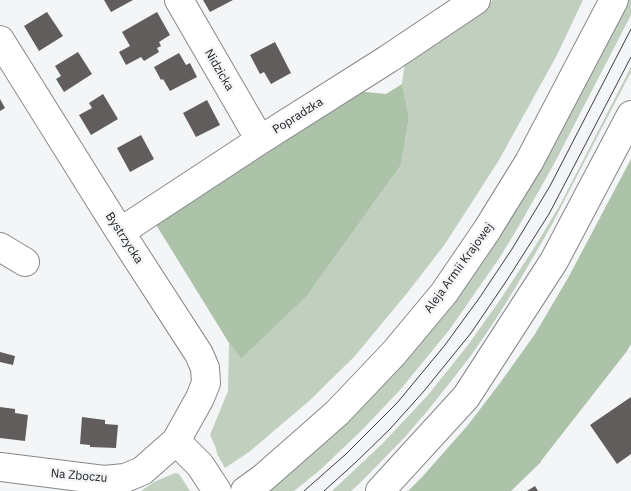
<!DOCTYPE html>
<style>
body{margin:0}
canvas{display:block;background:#f3f5f7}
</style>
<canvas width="631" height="491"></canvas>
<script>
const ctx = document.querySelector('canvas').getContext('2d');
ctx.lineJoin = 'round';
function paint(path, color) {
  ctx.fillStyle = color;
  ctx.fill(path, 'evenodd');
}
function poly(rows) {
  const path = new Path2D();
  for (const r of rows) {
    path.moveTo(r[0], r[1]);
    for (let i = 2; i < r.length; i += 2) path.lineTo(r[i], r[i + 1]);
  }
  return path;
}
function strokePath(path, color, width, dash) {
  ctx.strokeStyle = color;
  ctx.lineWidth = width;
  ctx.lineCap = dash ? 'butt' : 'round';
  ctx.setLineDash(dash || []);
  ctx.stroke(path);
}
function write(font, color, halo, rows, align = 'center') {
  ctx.font = font + ' "IBM Plex Sans",sans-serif';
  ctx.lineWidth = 5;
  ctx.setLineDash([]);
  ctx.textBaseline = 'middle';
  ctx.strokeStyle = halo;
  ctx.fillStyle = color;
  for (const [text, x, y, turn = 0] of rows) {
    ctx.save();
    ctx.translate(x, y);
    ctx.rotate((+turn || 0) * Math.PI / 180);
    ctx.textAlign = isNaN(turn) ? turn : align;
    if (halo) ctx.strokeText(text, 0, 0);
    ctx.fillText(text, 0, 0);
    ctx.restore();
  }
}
const green = poly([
 [493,0,583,0,557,55,499,160,445,244,408,292,354,357,309,401,249,452,225,468,217,454,216,448,210,435,228,391,229,343,241,359,307,296,401,165,409,117,402,84,405,61,487,5],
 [629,0,631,0,631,15,554,164,520,224,500,257,450,329,400,390,361,431,320,470,294,491,269,491,306,460,334,434,375,394,413,352,454,301,479,267,523,200,575,103],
 [631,67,631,72,550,228,517,285,494,322,470,357,429,409,405,437,363,480,351,491,332,491,383,443,428,395,468,345,500,300,534,248,560,205],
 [175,473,179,474,190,491,141,491,154,482]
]);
const forest = poly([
 [402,84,409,117,401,165,307,296,241,359,229,343,155,223,286,141,291,134,356,91,386,94],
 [631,159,631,344,627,351,541,461,541,462,511,491,408,491,423,476,468,425,500,383,535,334,568,278]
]);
const building = poly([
 [104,0,133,0,111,12],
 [203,0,233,0,210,12],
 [47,12,63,36,39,51,24,26],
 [157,12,170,35,159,42,161,46,157,48,159,52,144,61,141,57,126,65,119,52,130,46,122,32],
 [275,42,291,73,271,84,264,72,260,74,250,55],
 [78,52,92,74,64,92,56,79,61,76,55,66],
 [179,53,186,65,190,63,197,77,170,91,163,79,161,80,154,67],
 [103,94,118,119,91,135,79,115,92,108,89,103],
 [0,99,5,108,0,111],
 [207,100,220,125,196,137,183,113],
 [141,135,154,159,130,172,117,148],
 [0,352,15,356,13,365,0,362],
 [631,397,631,454,617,464,590,425],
 [0,407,15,409,15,413,28,415,25,441,0,438],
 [82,417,105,420,105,424,118,425,116,448,90,447,90,445,80,444],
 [535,486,538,491,527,491]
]);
const minor = poly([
 [179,0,260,140],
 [0,40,120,232,199,354,205,368,206,383,200,398,176,441,142,471,125,478,104,480,0,467],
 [120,232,260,140,388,59,476,0],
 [0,247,25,262],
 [176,441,200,465,217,491]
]);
const major = poly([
 [245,491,263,478,337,413,394,353,444,293,487,230,529,162,614,0],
 [380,491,466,397,554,261,631,115]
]);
const tram = poly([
 [304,491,346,454,397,403,445,345,480,297,512,249,550,186,631,29],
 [324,491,355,463,390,429,424,391,471,333,507,280,549,214,631,57]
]);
const streetNames = [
 ["Nidzicka",219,70,60],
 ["Popradzka",298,116,-32],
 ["Bystrzycka",124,238,57],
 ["Aleja Armii Krajowej",459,268,-54],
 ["Na Zboczu",79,476,5]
];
paint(green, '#c0cfbe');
paint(forest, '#acc2a9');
paint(building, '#605d5c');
strokePath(minor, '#86888a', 30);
strokePath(major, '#86888a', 30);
strokePath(minor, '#fff', 28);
strokePath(major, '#fff', 28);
strokePath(tram, '#3d3e40', 1);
write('12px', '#18191a', '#f3f5f7', streetNames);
</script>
